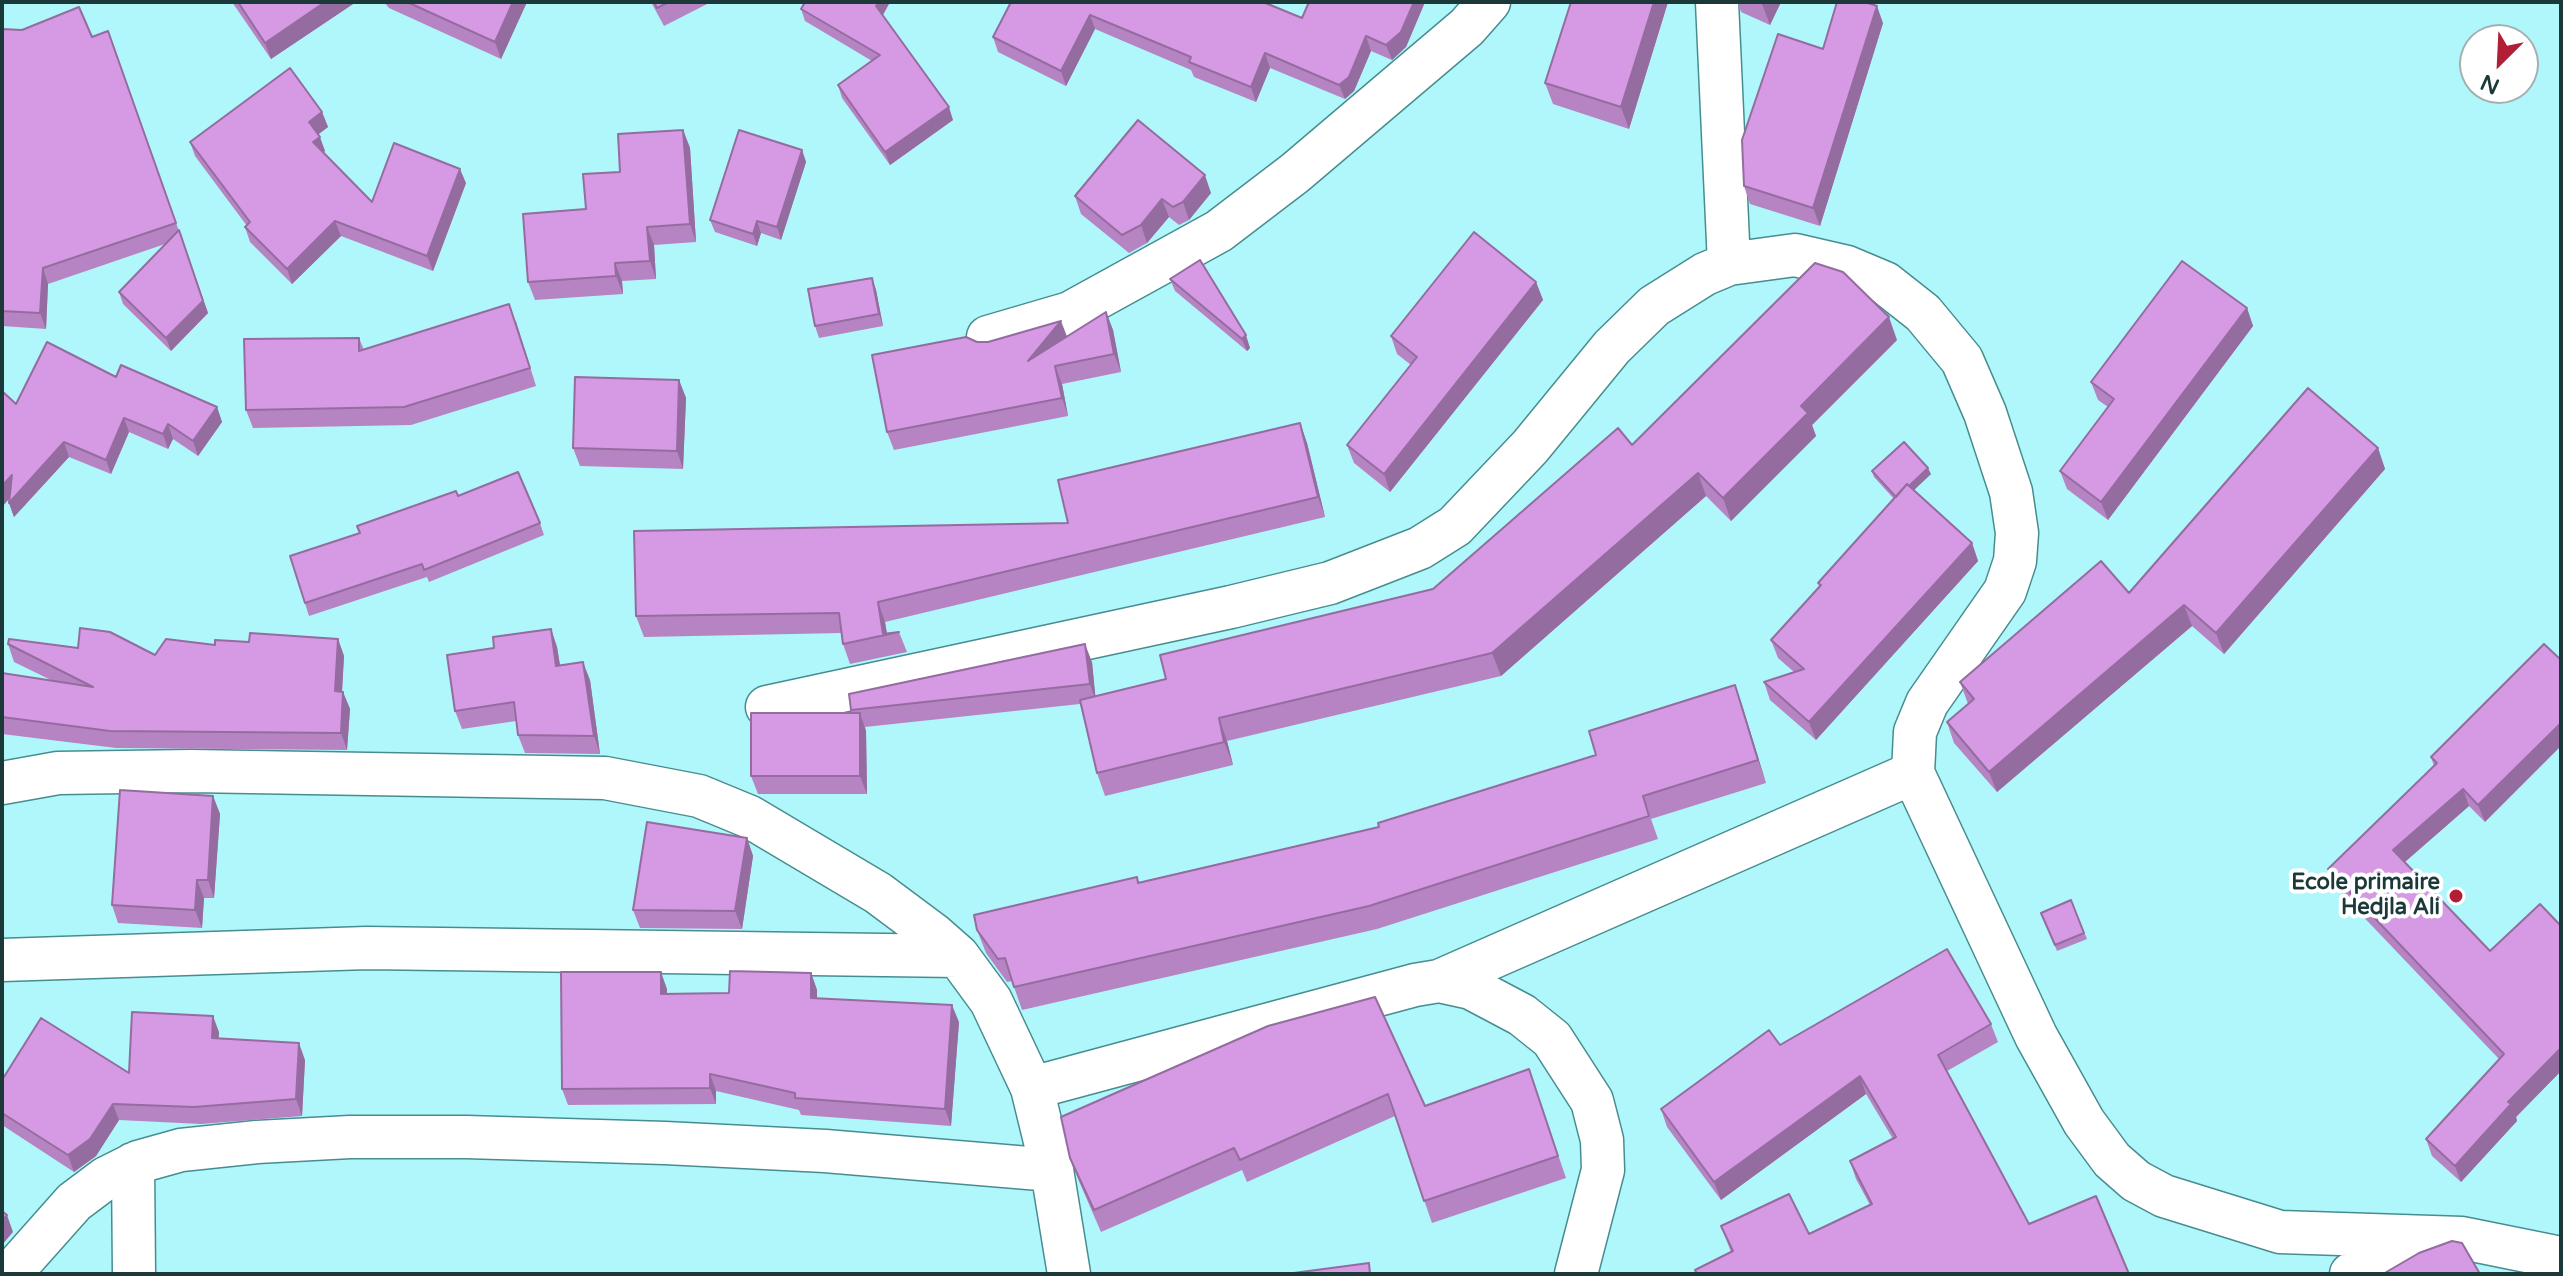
<!DOCTYPE html>
<style>
body{margin:0}
#map{position:relative;width:2563px;height:1276px;overflow:hidden;background:#b0f7fb;font-family:"Varela Round",sans-serif}
canvas{display:block}
.frame{position:absolute;inset:0;border:4px solid #1c393a;pointer-events:none}
.north{position:absolute;left:2459px;top:24px;width:80px;height:80px;box-sizing:border-box;background:#fff;border:2px solid #a4b0b0;border-radius:50%;rotate:204deg;font-size:22px;font-weight:700;line-height:32px;text-align:center;color:#1c393a}
.north::after{content:'';display:block;margin:auto;width:28px;height:36px;background:#b11e35;clip-path:polygon(50% 0,100% 100%,50% 72%,0 100%)}
</style>
<div id="map">
<canvas width="2563" height="1276"></canvas>
<div class="frame"></div>
<div class="north">N</div>
</div>
<script>
const ctx = document.querySelector('canvas').getContext('2d');
ctx.lineJoin = 'round';
function poly(rows) {
  const path = new Path2D();
  for (const r of rows) {
    path.moveTo(r[0], r[1]);
    for (let i = 2; i < r.length; i += 2) path.lineTo(r[i], r[i + 1]);
  }
  return path;
}
function strokePath(path, color, width, dash) {
  ctx.strokeStyle = color;
  ctx.lineWidth = width;
  ctx.lineCap = dash ? 'butt' : 'round';
  ctx.setLineDash(dash || []);
  ctx.stroke(path);
}
function paint(path, color) {
  ctx.fillStyle = color;
  ctx.fill(path, 'evenodd');
}
function write(font, color, halo, rows, align = 'center') {
  ctx.font = font + ' "Varela Round",sans-serif';
  ctx.lineWidth = 8;
  ctx.setLineDash([]);
  ctx.textBaseline = 'middle';
  ctx.strokeStyle = halo;
  ctx.fillStyle = color;
  for (const [text, x, y, turn = 0] of rows) {
    ctx.save();
    ctx.translate(x, y);
    ctx.rotate((+turn || 0) * Math.PI / 180);
    ctx.textAlign = isNaN(turn) ? turn : align;
    if (halo) ctx.strokeText(text, 0, 0);
    ctx.fillText(text, 0, 0);
    ctx.restore();
  }
}
const street = poly([
 [1717,2,1729,264],
 [988,337,1070,313,1219,231,1295,173,1467,27,1489,2],
 [767,707,1231,607,1330,583,1420,548,1455,526,1530,447,1612,347,1654,306,1705,274,1729,264,1795,255,1847,267,1885,283,1923,313,1962,360,1985,413,2011,492,2017,533,2015,561,2005,591,1927,703,1915,732,1913,773,2036,1036,2084,1122,2112,1160,2136,1181,2164,1196,2280,1232,2462,1238,2561,1258],
 [2,783,58,773,191,771,605,778,699,796,750,817,878,893,933,934,958,956,991,1001,1032,1088,1052,1170,1069,1274],
 [2,960,367,948,958,956],
 [1439,981,1913,773],
 [1032,1088,1415,985,1439,981,1471,988,1522,1015,1552,1039,1592,1101,1602,1140,1603,1170,1576,1274],
 [133,1164,134,1274],
 [10,1274,74,1202,106,1178,138,1162,181,1150,257,1142,350,1137,466,1137,665,1143,825,1151,1052,1170],
 [2351,1274,2441,1244]
]);
const wall = poly([
 [232,2,356,2,271,59],
 [384,2,527,2,501,59,389,8],
 [651,2,711,2,664,26],
 [805,2,890,2,883,15,953,120,890,165,842,98,838,85,872,61,805,21,801,9],
 [1011,2,1302,18,1309,2,1425,2,1406,47,1392,60,1371,51,1354,91,1345,99,1270,68,1256,102,1194,77,1191,70,1095,29,1066,86,998,52,993,37],
 [1668,2,1629,129,1553,104,1545,83],
 [1738,2,1781,2,1770,25,1741,12],
 [1883,23,1820,226,1750,204,1744,186],
 [2,29,92,37,108,31,208,313,171,351,123,304,119,292,165,244,48,284,46,329,2,326],
 [322,112,328,127,318,134,325,151,323,153,372,202,466,183,433,271,341,236,292,284,250,242,245,227,247,226,195,156,190,142],
 [683,130,690,148,696,242,654,245,656,279,622,281,623,294,535,300,528,282,586,209,620,172],
 [802,150,806,162,781,240,761,233,757,246,715,232,710,220],
 [1211,193,1189,220,1179,225,1169,217,1147,243,1129,253,1081,214,1075,196],
 [1200,260,1250,348,1247,351,1175,291,1170,279],
 [872,278,876,290,883,326,819,338,815,326],
 [1536,282,1543,300,1390,492,1354,463,1347,445,1411,365,1397,354,1391,336],
 [2247,308,2253,326,2108,520,2067,489,2060,471,2108,407,2098,400,2091,382],
 [1106,312,1113,330,1121,372,1062,384,1068,416,894,450,887,432,977,342,1067,336],
 [516,321,536,386,411,425,253,428,246,410,359,338,364,350],
 [1897,340,1812,425,1816,436,1731,521,1706,496,1501,676,1227,741,1233,765,1105,796,1097,773,1080,704,865,727,866,731,867,794,758,794,751,776,852,713,851,710,1092,662,1095,696,1166,679,1433,589,1632,445],
 [116,377,217,407,222,422,198,456,173,439,168,449,129,432,111,474,69,457,14,517,9,503,16,404],
 [679,380,686,398,683,469,580,466,573,448],
 [1300,423,1307,443,1325,517,885,622,887,633,899,632,907,652,850,664,843,644,842,633,644,637,636,616,1068,523],
 [2378,448,2385,469,2224,654,2192,626,1997,792,1954,743,1947,722,1968,704,1960,682,2129,593],
 [1872,471,1931,474,1914,490,1972,543,1978,561,1816,740,1770,700,1764,682,1794,672,1778,658,1771,640,1819,587,1818,583,1894,499,1874,477],
 [458,496,540,523,544,535,429,582,427,577,309,616,290,556,360,533],
 [551,629,557,647,560,665,590,680,600,754,525,753,518,735,516,721,462,729,455,711,494,648],
 [338,639,344,656,342,692,343,692,350,709,347,750,116,748,2,734,2,673,53,681,14,662,8,644,78,648,155,655,215,645,249,642],
 [2544,644,2485,822,2469,806,2405,862,2490,951,2561,926,2561,1071,2516,1117,2517,1121,2461,1182,2432,1156,2426,1139,2499,1059,2334,886,2328,869,2434,766,2431,757],
 [1735,685,1766,783,1651,819,1658,839,1377,929,1022,1010,1012,981,1007,982,986,953,977,930,1137,877,1139,882,1379,827,1596,755],
 [213,796,220,814,214,898,204,898,202,928,118,923,112,905],
 [747,838,753,856,742,929,640,928,633,910],
 [2071,900,2087,939,2057,951,2041,913],
 [811,973,817,990,817,999,959,1022,951,1126,801,1115,799,1110,716,1091,716,1104,568,1105,562,1089,667,989,667,994,729,993],
 [1991,1024,1998,1042,1947,1071,2029,1224,2129,1274,1731,1252,1721,1226,1809,1234,1870,1205,1856,1179,1850,1161,1893,1139,1866,1094,1721,1200,1667,1127,1661,1109,1780,1045],
 [1268,1026,1425,1106,1529,1069,1566,1178,1432,1223,1395,1116,1247,1182,1242,1170,1101,1232,1078,1179,1070,1158],
 [219,1032,218,1038,305,1060,302,1116,201,1124,119,1120,96,1156,74,1172,2,1125,2,1080,129,1073]
]);
const shadedWall = poly([
 [325,2,356,2,271,59,265,43],
 [513,2,527,2,501,59,495,42],
 [879,2,890,2,881,18,876,6],
 [1414,2,1425,2,1406,47,1392,60,1386,45],
 [1654,2,1668,2,1629,129,1621,107],
 [1763,2,1781,2,1770,25,1762,4],
 [1877,6,1883,23,1820,226,1813,208],
 [1090,15,1095,29,1066,86,1061,71],
 [1366,36,1371,51,1354,91,1345,99,1339,85],
 [1265,53,1270,68,1256,102,1251,87],
 [949,107,953,120,890,165,885,152],
 [322,112,328,127,315,137,309,122],
 [683,130,690,148,696,242,690,224],
 [320,137,325,151,318,157,313,142],
 [802,150,806,162,781,240,777,227],
 [460,169,466,183,433,271,427,256],
 [1205,175,1211,193,1189,220,1183,202],
 [1162,199,1169,217,1147,243,1141,225],
 [335,221,341,236,292,284,287,269],
 [757,221,761,233,757,246,753,234],
 [647,227,654,245,656,279,650,261],
 [179,230,208,313,171,351,166,338],
 [615,263,622,281,623,294,616,276],
 [43,268,48,284,46,329,40,313],
 [872,278,876,290,883,326,879,314],
 [1536,282,1543,300,1390,492,1384,474],
 [2247,308,2253,326,2108,520,2101,502],
 [1106,312,1113,330,1121,372,1114,354],
 [1889,317,1897,340,1812,425,1816,436,1731,521,1723,498,1801,406],
 [1061,321,1068,339,1028,361],
 [1246,335,1250,348,1247,351,1242,339],
 [1055,366,1062,384,1068,416,1062,398],
 [679,380,686,398,683,469,677,451],
 [217,407,222,422,198,456,193,441],
 [124,418,129,432,111,474,106,460],
 [1300,423,1307,443,1325,517,1318,497],
 [168,424,173,439,168,449,163,434],
 [64,442,69,457,14,517,9,503],
 [2378,448,2385,469,2224,654,2216,633],
 [1928,468,1931,474,1899,504,1896,498],
 [1698,473,1706,496,1501,676,1492,653],
 [12,475,17,490,2,507,2,486],
 [1972,543,1978,561,1816,740,1809,722],
 [878,602,885,622,887,635,884,636],
 [2184,605,2192,626,1997,792,1989,772],
 [551,629,557,647,563,684,556,666],
 [338,639,344,656,341,708,335,691],
 [1085,644,1092,662,1096,702,1090,684],
 [583,662,590,680,600,754,594,736],
 [1735,685,1743,708,1766,783,1758,760],
 [343,692,350,709,347,750,341,733],
 [860,713,866,731,867,794,860,776],
 [1219,718,1227,741,1233,765,1224,742],
 [2561,723,2561,746,2485,822,2478,805],
 [2463,789,2469,806,2399,867,2393,850],
 [213,796,220,814,214,898,208,880],
 [747,838,753,856,742,929,735,911],
 [197,880,204,898,202,928,195,910],
 [661,972,667,989,667,1011,661,994],
 [811,973,817,990,817,1015,811,998],
 [952,1005,959,1022,951,1126,945,1109],
 [213,1016,219,1032,218,1055,212,1038],
 [299,1043,305,1060,302,1116,296,1099],
 [2561,1048,2561,1071,2516,1117,2517,1121,2461,1182,2455,1166,2508,1102],
 [710,1074,716,1091,716,1104,710,1088],
 [1860,1076,1866,1094,1721,1200,1714,1182],
 [113,1104,119,1120,96,1156,74,1172,68,1155],
 [7,1215,13,1232,2,1245,2,1221]
]);
const building = poly([
 [238,2,325,2,265,43,238,2],
 [407,2,513,2,495,42,407,2],
 [654,2,669,2,657,8,654,2],
 [805,2,879,2,876,6,949,107,885,152,838,85,880,55,801,9,805,2],
 [1011,2,1263,2,1302,18,1309,2,1414,2,1401,32,1386,45,1366,36,1349,77,1339,85,1265,53,1251,87,1189,62,1191,57,1090,15,1061,71,993,37,1011,2],
 [1571,2,1654,2,1621,107,1545,83,1571,2],
 [1837,2,1865,2,1877,6,1813,208,1744,186,1742,140,1778,34,1823,49,1837,2],
 [79,7,92,37,108,31,176,223,43,268,40,313,2,311,2,29,22,30,79,7],
 [290,68,322,112,309,122,320,137,313,142,372,202,394,143,460,169,427,256,335,221,287,269,245,227,250,222,190,142,290,68],
 [1138,120,1205,175,1183,202,1173,207,1162,199,1141,225,1122,235,1075,196,1138,120],
 [683,130,690,224,647,227,650,261,615,263,616,276,528,282,523,214,586,209,583,174,620,172,618,134,683,130],
 [739,130,802,150,777,227,757,221,753,234,710,220,739,130],
 [179,230,203,301,166,338,119,292,179,230],
 [1474,232,1536,282,1384,474,1347,445,1417,357,1391,336,1474,232],
 [1200,260,1246,335,1242,339,1170,279,1200,260],
 [2182,261,2247,308,2101,502,2060,471,2114,399,2091,382,2182,261],
 [1815,263,1843,272,1889,317,1801,406,1808,413,1723,498,1698,473,1492,653,1219,718,1224,742,1097,773,1080,700,1166,679,1160,655,1433,589,1618,428,1632,445,1815,263],
 [872,278,879,314,815,326,808,289,872,278],
 [509,304,530,368,404,407,246,410,244,339,359,338,359,351,509,304],
 [1106,312,1114,354,1055,366,1062,398,887,432,872,355,966,337,977,342,988,342,1061,321,1028,361,1106,312],
 [47,342,116,377,121,365,217,407,193,441,168,424,163,434,124,418,106,460,64,442,9,503,12,475,2,486,2,391,16,404,47,342],
 [575,377,679,380,677,451,573,448,575,377],
 [2308,388,2378,448,2216,633,2184,605,1989,772,1947,722,1974,699,1960,682,2101,561,2129,593,2308,388],
 [1300,423,1318,497,878,602,883,634,899,632,843,644,839,613,636,616,634,531,1068,523,1058,480,1300,423],
 [1904,442,1928,468,1909,486,1907,484,1896,497,1872,471,1904,442],
 [518,472,540,523,424,570,422,564,305,603,290,556,360,533,357,526,456,491,458,496,518,472],
 [1907,484,1972,543,1809,722,1764,682,1804,669,1771,640,1821,585,1818,583,1907,484],
 [80,628,110,632,155,655,166,639,215,645,215,640,249,642,250,633,338,639,335,691,343,692,341,733,110,731,2,717,2,673,93,687,8,644,9,639,78,648,80,628],
 [551,629,556,666,583,662,594,736,518,735,514,702,455,711,447,655,494,648,493,637,551,629],
 [1085,644,1090,684,851,710,849,694,1085,644],
 [2544,644,2561,660,2561,723,2478,805,2463,789,2393,850,2490,951,2540,904,2561,926,2561,1048,2508,1102,2511,1104,2455,1166,2426,1139,2504,1054,2328,869,2437,763,2431,757,2544,644],
 [1735,685,1758,760,1643,796,1649,816,1369,906,1014,987,1005,958,998,959,977,930,974,915,1137,877,1138,883,1379,827,1378,823,1596,755,1589,731,1735,685],
 [751,713,860,713,860,776,751,776,751,713],
 [120,790,213,796,208,880,197,880,195,910,112,905,120,790],
 [647,822,747,838,735,911,633,910,647,822],
 [2071,900,2084,933,2055,945,2041,913,2071,900],
 [1947,949,1991,1024,1938,1055,2029,1224,2096,1196,2129,1274,1697,1274,1695,1270,1733,1251,1721,1226,1789,1194,1809,1234,1872,1204,1850,1161,1896,1137,1860,1076,1714,1182,1661,1109,1769,1030,1780,1045,1947,949],
 [730,971,811,973,811,998,952,1005,945,1109,795,1098,795,1093,710,1074,710,1088,562,1089,561,972,661,972,661,994,729,993,730,971],
 [1375,997,1425,1106,1529,1069,1558,1156,1424,1201,1388,1094,1240,1160,1234,1148,1094,1210,1070,1158,1061,1117,1268,1026,1375,997],
 [132,1012,213,1016,212,1038,299,1043,296,1099,194,1107,113,1104,90,1139,68,1155,2,1113,2,1080,41,1018,129,1073,132,1012],
 [2,1211,7,1215,2,1221,2,1211],
 [2452,1241,2462,1243,2480,1274,2383,1274,2419,1253,2452,1241],
 [1369,1263,1370,1274,1286,1274,1369,1263]
]);
const markers = [
 [2456,896,8,"#b11e35"]
];
const poiNames = [
 ["Ecole primaire",2440,883],
 ["Hedjla Ali",2440,908]
];
strokePath(street, '#478d90', 45);
strokePath(street, '#fff', 42);
paint(wall, '#b784c3');
paint(shadedWall, '#956c9f');
paint(building, '#d59ae3');
strokePath(building, '#956c9f', 2);
for (const [x, y, r, color] of markers) {
  const dot = new Path2D();
  dot.arc(x, y, r, 0, 2 * Math.PI);
  ctx.fillStyle = color;
  ctx.fill(dot);
  strokePath(dot, '#fff', 3);
}
write('bold 22px', '#1c393a', '#fff', poiNames, 'right');
</script>
